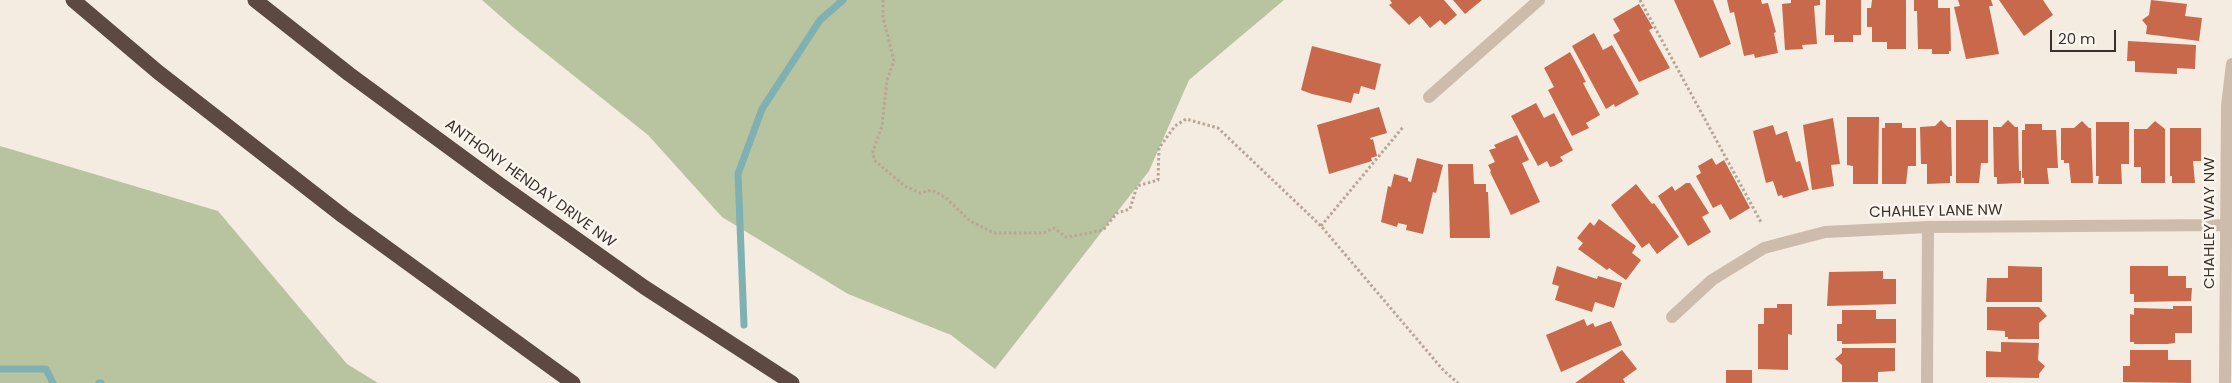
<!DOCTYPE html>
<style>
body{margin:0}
#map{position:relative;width:2232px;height:383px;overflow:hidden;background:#f4ebe1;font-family:Poppins,sans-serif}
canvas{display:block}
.scale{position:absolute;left:2050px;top:30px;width:66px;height:22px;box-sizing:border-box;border:2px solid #3b302b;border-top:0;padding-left:6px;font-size:15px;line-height:18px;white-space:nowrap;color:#3b302b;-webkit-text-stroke:4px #fbf5ee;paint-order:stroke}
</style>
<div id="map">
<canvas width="2232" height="383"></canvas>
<div class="scale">20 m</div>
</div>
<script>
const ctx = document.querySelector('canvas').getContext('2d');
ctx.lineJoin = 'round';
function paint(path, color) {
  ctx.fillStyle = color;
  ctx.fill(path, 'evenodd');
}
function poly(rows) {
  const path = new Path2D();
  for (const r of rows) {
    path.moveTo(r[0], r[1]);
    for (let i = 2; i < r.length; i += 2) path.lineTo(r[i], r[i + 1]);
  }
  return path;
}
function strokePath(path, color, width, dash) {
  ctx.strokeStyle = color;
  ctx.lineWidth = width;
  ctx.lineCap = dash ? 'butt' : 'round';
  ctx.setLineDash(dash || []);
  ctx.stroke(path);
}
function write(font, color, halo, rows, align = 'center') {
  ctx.font = font + ' Poppins,sans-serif';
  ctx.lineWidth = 5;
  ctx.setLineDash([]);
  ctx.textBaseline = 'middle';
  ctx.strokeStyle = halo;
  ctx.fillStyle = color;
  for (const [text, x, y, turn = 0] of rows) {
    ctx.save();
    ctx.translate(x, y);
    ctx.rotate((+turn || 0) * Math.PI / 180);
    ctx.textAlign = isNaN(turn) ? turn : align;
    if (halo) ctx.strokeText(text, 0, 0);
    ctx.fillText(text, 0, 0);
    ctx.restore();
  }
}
const green = poly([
 [482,0,1284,0,1189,80,1149,171,995,369,951,335,848,294,722,217,648,135,514,28],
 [0,146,218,211,347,364,378,383,0,383]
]);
const stream = poly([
 [744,325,738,174,762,109,820,20,843,0],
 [0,369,46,369,53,383],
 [99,383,101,383]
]);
const building = poly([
 [1390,0,1444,0,1457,15,1445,25,1440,20,1430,28,1420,16,1409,25,1389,5,1392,3],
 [1453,0,1482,0,1465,14],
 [1674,0,1713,0,1731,44,1700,58],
 [1727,0,1761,0,1762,4,1768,3,1776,32,1774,33,1778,53,1755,58,1754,54,1744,56,1734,12,1730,13],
 [1791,0,1820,0,1820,5,1814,6,1817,44,1802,45,1803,49,1785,50,1782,4,1791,3],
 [1826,0,1861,0,1861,35,1853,35,1853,42,1834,42,1834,35,1825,35],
 [1872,0,1906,0,1906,49,1887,49,1887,42,1872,42,1872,27,1867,27,1867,8,1871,8],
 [1914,0,1938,0,1938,8,1950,8,1951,51,1949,51,1949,54,1932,54,1932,49,1918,49,1917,11,1914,11],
 [1958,0,1991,0,1993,6,1989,6,1999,54,1966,59,1954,7,1960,6],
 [1999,0,2043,0,2053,15,2024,36],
 [2151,0,2187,4,2185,16,2202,18,2199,41,2146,34,2147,26,2142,20,2149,15],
 [1639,4,1653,28,1649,30,1670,68,1639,82,1613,35,1620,31,1613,19],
 [1594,33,1603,50,1612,45,1639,94,1615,107,1614,104,1606,109,1572,46],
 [2128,41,2196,45,2195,69,2177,68,2177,74,2135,72,2135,61,2127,61],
 [1312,46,1381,64,1375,90,1361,86,1359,94,1354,93,1351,103,1312,94,1301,90],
 [1570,52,1586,82,1583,83,1600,115,1586,123,1589,128,1572,136,1548,90,1554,87,1544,68],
 [1536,103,1544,118,1554,113,1573,150,1560,157,1563,161,1554,166,1550,167,1547,161,1538,166,1511,116],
 [1379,107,1387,133,1370,138,1371,140,1373,139,1377,156,1371,158,1372,161,1329,174,1317,125],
 [1847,117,1879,117,1878,184,1853,184,1853,166,1847,165],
 [1833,118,1840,164,1831,165,1834,186,1812,190,1803,125],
 [1941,120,1948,127,1951,127,1952,176,1950,176,1950,183,1927,184,1927,164,1921,164,1920,127,1935,126],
 [1956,120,1988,120,1988,163,1981,163,1979,183,1956,183],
 [2008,120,2015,127,2018,127,2019,171,2021,171,2021,183,1997,184,1997,177,1994,177,1993,127,2001,127],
 [2082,121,2089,128,2091,128,2093,183,2071,183,2069,163,2064,163,2064,160,2061,160,2061,128,2074,128],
 [2155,121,2165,129,2165,183,2141,183,2141,167,2134,167,2134,129,2147,129],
 [2096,122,2129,122,2129,164,2121,164,2122,184,2098,184,2099,176,2096,176],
 [1885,123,1902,123,1902,128,1916,128,1916,166,1908,166,1906,184,1882,184,1882,128,1885,128],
 [2025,124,2042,124,2042,130,2056,130,2058,168,2047,168,2049,184,2024,184,2024,178,2022,178,2022,130,2025,130],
 [1773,125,1776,135,1787,131,1796,162,1800,161,1809,190,1783,198,1782,195,1778,196,1773,181,1766,183,1753,131],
 [2170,128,2201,128,2201,161,2193,161,2195,183,2172,183,2172,176,2170,176],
 [1517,135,1529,160,1522,163,1540,202,1511,215,1490,172,1491,171,1488,165,1495,162,1489,150,1496,148,1494,145],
 [1417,158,1443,165,1436,193,1433,192,1423,234,1406,230,1407,225,1398,223,1397,227,1381,222,1388,186,1391,187,1394,174,1408,178,1408,181,1411,182],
 [1712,158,1716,165,1724,160,1750,208,1730,220,1721,204,1713,208,1696,176,1701,173,1698,166],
 [1448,164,1473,164,1474,184,1486,184,1486,192,1488,192,1490,238,1450,238],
 [1686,183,1690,183,1709,213,1702,217,1711,232,1688,246,1658,196,1672,186,1675,191],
 [1636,184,1652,204,1654,203,1679,237,1657,254,1649,243,1642,248,1611,205],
 [1599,219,1636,246,1632,253,1641,260,1626,280,1609,268,1607,270,1578,249,1583,243,1577,238,1590,222,1594,226],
 [1557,266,1597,279,1598,276,1622,283,1614,308,1595,302,1592,312,1555,300,1559,286,1552,284],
 [2008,266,2042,267,2042,302,1986,302,1987,278,2008,278],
 [2130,266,2168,266,2168,276,2186,276,2186,288,2192,288,2191,301,2134,302,2134,294,2130,294],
 [1883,271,1883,279,1896,279,1896,304,1827,306,1829,272],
 [1777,304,1792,304,1792,335,1788,334,1788,370,1758,369,1758,324,1764,324,1764,308,1777,308],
 [2173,306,2192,306,2192,333,2175,333,2175,343,2167,344,2134,344,2134,342,2130,342,2130,314,2134,315,2134,308,2173,309],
 [1987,307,2039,307,2047,316,2039,323,2039,339,2008,339,2008,337,2005,337,2005,331,1987,330],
 [1842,310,1876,310,1876,319,1896,319,1896,343,1842,344,1842,341,1837,341,1837,324,1842,324],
 [1584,319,1587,326,1593,323,1595,327,1611,321,1622,345,1561,372,1546,335],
 [2001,342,2039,343,2038,360,2045,366,2039,374,2039,378,1986,377,1986,351,2001,352],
 [1842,348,1895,348,1895,371,1878,372,1878,382,1842,382,1842,365,1835,359,1842,353],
 [1622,350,1637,369,1623,379,1625,383,1575,383],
 [2130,350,2168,350,2168,360,2191,360,2191,383,2123,382,2123,366,2130,366],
 [1726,370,1752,370,1752,383,1726,383]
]);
const path = poly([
 [883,0,883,17,894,61,887,80,882,126,873,151,874,160,905,186,920,193,932,190,945,197,970,221,994,233,1044,233,1054,228,1066,237,1079,235,1103,230,1117,213,1130,209,1137,186,1158,180,1159,148,1175,126,1186,119,1218,128,1321,226,1444,371,1458,383],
 [1640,0,1762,224],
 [1321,226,1403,127]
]);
const minor = poly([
 [1429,97,1539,0],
 [1672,317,1712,280,1764,248,1825,232,1928,227,2227,225],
 [1927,383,1928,227],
 [2225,383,2227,106,2232,64]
]);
const motorway = poly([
 [73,0,158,72,343,216,573,383],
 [255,0,349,74,499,184,644,287,792,383]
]);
const streetNames = [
 ["ANTHONY HENDAY DRIVE NW",530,184,36],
 ["CHAHLEY LANE NW",1936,212,-1],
 ["CHAHLEY WAY NW",2210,223,-90]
];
paint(green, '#b8c4a0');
strokePath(stream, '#7fb0b2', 7);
paint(building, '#c8694b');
strokePath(path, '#b9a596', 3, [2.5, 2.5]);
strokePath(minor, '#cdbbac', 12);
strokePath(motorway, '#5c4a42', 15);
write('15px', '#3b302b', '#fbf5ee', streetNames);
</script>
